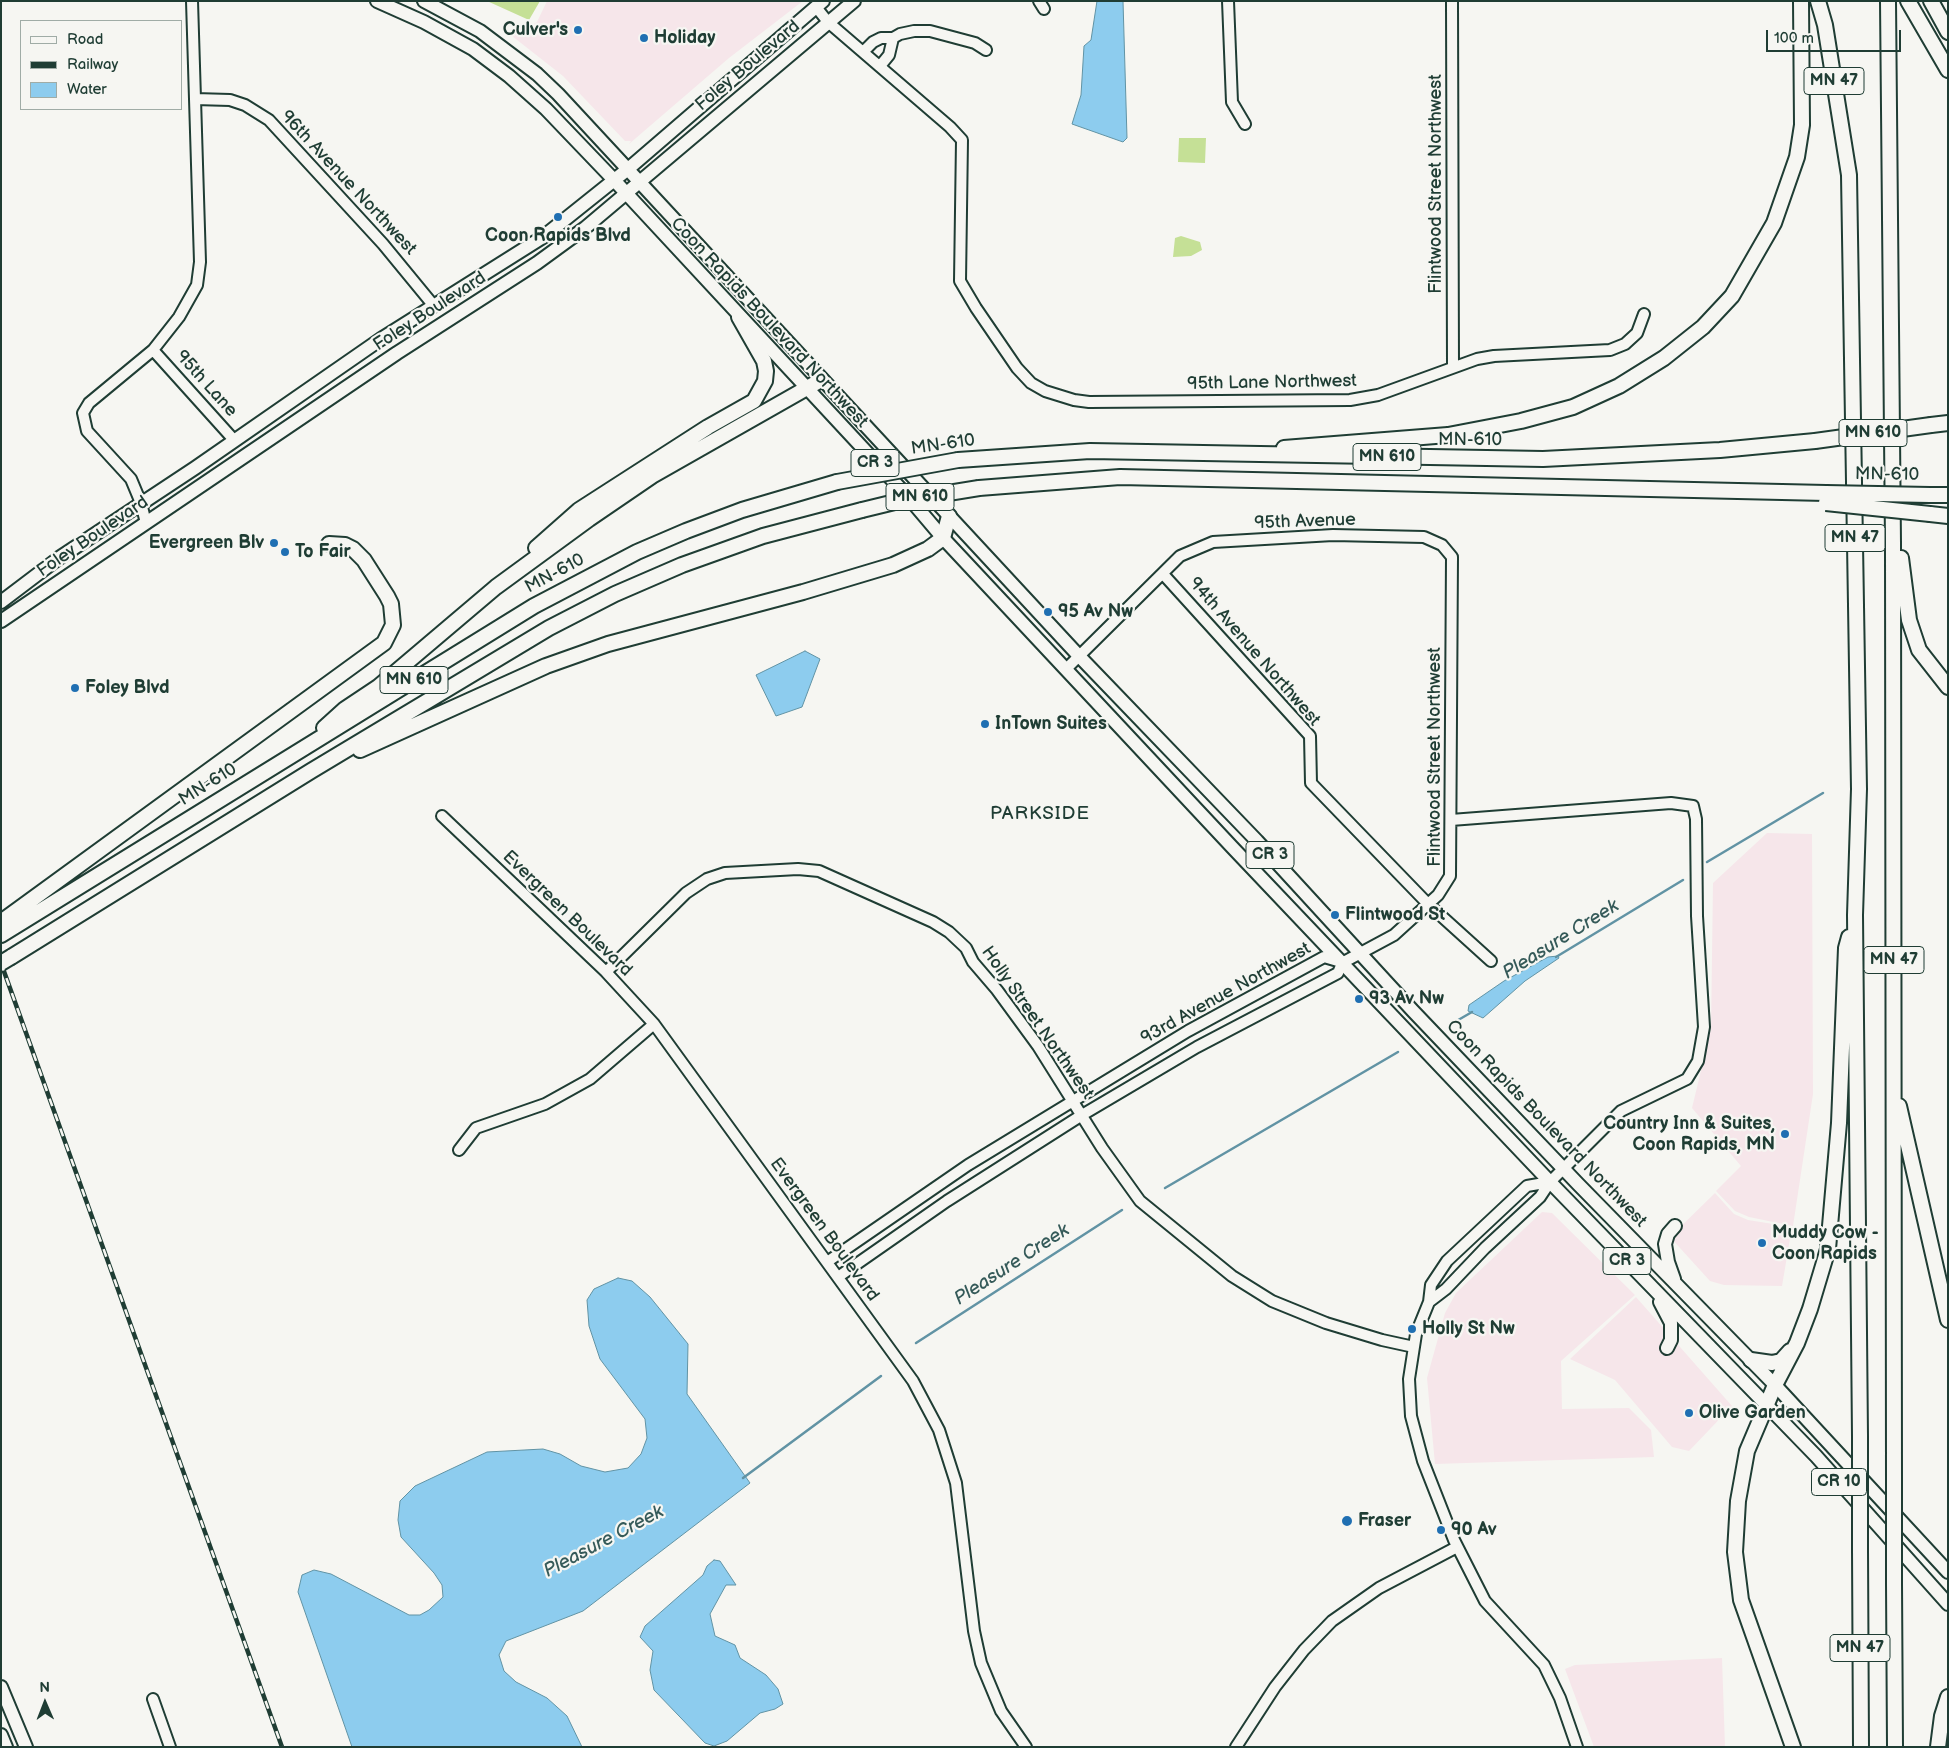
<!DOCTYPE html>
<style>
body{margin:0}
#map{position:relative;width:1949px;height:1748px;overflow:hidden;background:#f6f6f2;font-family:"Balsamiq Sans",sans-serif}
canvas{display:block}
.frame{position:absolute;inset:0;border:2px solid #1f3d34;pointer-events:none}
.legend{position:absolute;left:20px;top:20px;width:162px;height:90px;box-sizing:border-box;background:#f6f6f2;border:1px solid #a0aca6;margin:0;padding:6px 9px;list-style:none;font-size:15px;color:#1f3d34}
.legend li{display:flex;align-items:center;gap:10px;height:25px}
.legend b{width:25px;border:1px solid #a0aca6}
.north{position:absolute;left:20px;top:1678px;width:50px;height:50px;-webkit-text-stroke:4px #f6f6f2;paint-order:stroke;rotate:359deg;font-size:14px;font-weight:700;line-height:20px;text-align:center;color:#1f3d34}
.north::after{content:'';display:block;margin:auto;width:18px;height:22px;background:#1f3d34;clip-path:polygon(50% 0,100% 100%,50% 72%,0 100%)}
.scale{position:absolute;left:1766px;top:30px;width:135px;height:22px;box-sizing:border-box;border:2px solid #1f3d34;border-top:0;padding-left:6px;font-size:15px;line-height:18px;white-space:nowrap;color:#1f3d34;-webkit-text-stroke:4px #f6f6f2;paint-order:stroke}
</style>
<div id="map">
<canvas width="1949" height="1748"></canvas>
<div class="frame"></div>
<ul class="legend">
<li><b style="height:6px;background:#f6f6f2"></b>Road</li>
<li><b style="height:6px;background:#1f3d34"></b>Railway</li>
<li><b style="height:14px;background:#8dccee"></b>Water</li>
</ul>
<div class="north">N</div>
<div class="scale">100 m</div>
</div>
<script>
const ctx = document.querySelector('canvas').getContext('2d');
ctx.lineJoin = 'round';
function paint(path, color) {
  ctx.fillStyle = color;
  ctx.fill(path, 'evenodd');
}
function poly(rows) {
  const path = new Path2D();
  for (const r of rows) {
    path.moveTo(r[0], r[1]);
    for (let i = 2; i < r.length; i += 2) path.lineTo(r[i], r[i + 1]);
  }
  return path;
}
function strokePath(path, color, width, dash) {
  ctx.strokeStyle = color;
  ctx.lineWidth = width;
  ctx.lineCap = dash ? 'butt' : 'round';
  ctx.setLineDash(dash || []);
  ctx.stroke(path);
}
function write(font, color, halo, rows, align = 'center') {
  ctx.font = font + ' "Balsamiq Sans",sans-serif';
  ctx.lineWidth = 4.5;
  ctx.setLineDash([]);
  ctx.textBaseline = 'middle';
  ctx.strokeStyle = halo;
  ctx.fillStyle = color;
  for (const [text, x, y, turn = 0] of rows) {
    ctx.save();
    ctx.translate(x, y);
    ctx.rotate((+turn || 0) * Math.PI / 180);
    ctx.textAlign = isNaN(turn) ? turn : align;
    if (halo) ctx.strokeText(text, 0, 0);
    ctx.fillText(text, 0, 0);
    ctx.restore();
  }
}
const built = poly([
 [547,1,803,1,729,58,629,144,631,141,625,141,563,76,512,36,537,22],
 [1767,833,1812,834,1813,1094,1793,1226,1749,1217,1735,1211,1716,1191,1741,1166,1692,1108,1711,1029,1713,883],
 [1715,1193,1734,1214,1748,1220,1792,1227,1782,1286,1724,1285,1710,1281,1670,1237],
 [1542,1212,1552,1213,1635,1295,1561,1361,1562,1409,1629,1408,1651,1430,1654,1457,1435,1464,1427,1378,1445,1313,1456,1293],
 [1636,1297,1732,1406,1689,1451,1672,1447,1615,1380,1570,1359],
 [1722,1658,1725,1747,1594,1747,1565,1669,1575,1665]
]);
const green = poly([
 [487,1,540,1,529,20],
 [1179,138,1206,138,1205,163,1178,162],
 [1181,236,1200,242,1202,250,1191,256,1173,257,1175,238]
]);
const water = poly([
 [1097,1,1123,1,1127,138,1123,142,1072,124,1081,95,1084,46,1091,40,1097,1],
 [805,651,820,659,802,707,776,716,756,675,805,651],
 [1558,956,1559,958,1525,981,1483,1018,1468,1011,1469,1005,1504,981,1548,957,1558,956],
 [618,1278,632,1281,650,1297,688,1344,687,1394,750,1483,583,1611,506,1641,499,1655,504,1671,516,1682,547,1698,567,1716,582,1747,352,1747,298,1592,302,1575,314,1570,331,1574,409,1615,420,1615,429,1610,443,1597,442,1585,434,1573,401,1537,398,1520,400,1501,415,1486,487,1452,543,1449,560,1454,581,1466,605,1472,628,1468,641,1454,647,1438,645,1419,600,1359,589,1326,587,1300,594,1289,618,1278],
 [714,1560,720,1561,736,1585,726,1585,710,1614,715,1636,735,1645,740,1658,766,1675,778,1689,783,1704,775,1709,760,1713,727,1741,714,1746,705,1743,654,1690,650,1670,653,1651,640,1637,645,1626,703,1575,707,1566,714,1560]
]);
const stream = poly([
 [1707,862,1823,793],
 [1556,957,1683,880],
 [1453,1023,1472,1012],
 [1165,1188,1398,1052],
 [916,1343,1122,1210],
 [743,1478,881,1376]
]);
const minor = poly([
 [1039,1,1044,9],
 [1228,1,1232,102,1245,124],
 [1452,1,1453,367],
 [816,7,828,22,950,127,962,140,960,281,976,308,1017,368,1031,383,1045,391,1074,400,1089,402,1350,400,1378,395,1477,359,1494,356,1610,350,1625,344,1637,333,1644,314],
 [863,52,873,42,881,38,893,38,900,34,914,31,930,31,975,43,986,50],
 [880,66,889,55,893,38],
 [195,99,230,100,245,105,269,120,383,244,434,306],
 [153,350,234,440],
 [146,523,141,503,131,479,87,431,83,413,89,403,153,350,179,317,197,285,200,262,192,1],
 [1163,574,1310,736,1311,783,1428,904,1491,961],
 [1066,669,1180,556,1213,542,1333,535,1424,537,1442,545,1452,557,1450,876,1438,895,1394,935,1342,963],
 [442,816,606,972,654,1024,913,1381,939,1430,956,1483,974,1631,981,1663,1001,1711,1026,1747],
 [606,972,686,893,707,879,725,873,798,869,819,871,933,922,949,932,966,948,973,962,997,990,1038,1046,1102,1148,1140,1201,1232,1276,1272,1301,1326,1323,1382,1340,1414,1347],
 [459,1150,476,1128,545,1104,590,1079,654,1024],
 [1550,1182,1527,1186,1447,1261,1431,1285,1429,1302,1416,1334,1409,1379,1411,1416,1423,1461,1454,1540,1485,1601,1544,1665,1560,1698,1577,1747],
 [827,1262,968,1165,1188,1031,1324,957,1341,962],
 [838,1277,947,1201,1082,1115,1197,1047,1338,973,1342,963],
 [1429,1302,1446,1289,1485,1248,1540,1197,1550,1182,1621,1111,1687,1079,1698,1061,1704,1027,1697,916,1696,819,1693,806,1671,803,1451,820],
 [153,1699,170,1747],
 [1236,1747,1275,1687,1304,1650,1332,1621,1379,1588,1457,1547]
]);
const major = poly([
 [377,1,424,22,473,49,509,76,546,109,614,180,910,499,943,538,1232,847,1550,1182,1816,1456,1948,1604],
 [424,1,480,31,537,74,558,94,1079,656,1257,841,1413,1011,1578,1184,1775,1385,1948,1572],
 [1,602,59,558,195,468,381,339,543,237,628,169,823,1],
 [1,621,397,353,537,263,585,228,854,1],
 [1674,1279,1668,1262,1665,1244,1668,1234,1675,1226],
 [1660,1302,1671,1323,1671,1340,1667,1348],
 [1,1687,26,1747],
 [1,1735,6,1747]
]);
const highway = poly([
 [1818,1,1825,25,1849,175,1859,789,1855,915,1860,1436],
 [1888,1,1893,543,1894,1477],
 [1908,1,1948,70],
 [1931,1,1948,32],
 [1931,425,1948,423],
 [1284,448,1448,435,1521,421,1573,407,1619,386,1664,358,1703,327,1732,296,1774,223,1797,157,1802,125,1801,1],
 [958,460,1090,451,1543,459,1720,450,1815,441],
 [979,488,1120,477,1826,493],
 [1930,495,1948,495],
 [1930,514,1948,516],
 [536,548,579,510,708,427,754,401,765,381,766,371,764,361,739,317],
 [1901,558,1909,620,1919,650,1948,687],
 [324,728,345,709,378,687,496,587,589,519,652,476,821,380],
 [360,750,546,666,608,644,803,592,893,565,928,549,943,538,949,516],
 [1,922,384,643,393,625,391,604,387,596,364,560,353,549,345,545,329,544],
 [1,935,534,606,637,552,686,531,742,510,837,482],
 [11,957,311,771,549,628,615,594,682,565,763,536,862,510],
 [1899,1106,1948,1320],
 [1751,1360,1772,1363,1781,1361,1790,1351],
 [1860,1549,1861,1747],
 [1894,1583,1895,1747],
 [1793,1747,1741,1600,1735,1552,1738,1501,1747,1451,1775,1385,1797,1343,1810,1309,1828,1249,1839,1123,1846,948,1849,937],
 [1938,1747,1942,1716,1948,1697]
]);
const rail = poly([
 [1,963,282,1747]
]);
const highwayBridge = poly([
 [1815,441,1931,425],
 [837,482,958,460],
 [1826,493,1930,495],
 [1826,503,1930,514],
 [862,510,899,501,979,488],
 [1,963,11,957],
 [1894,1477,1894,1583],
 [1860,1549,1860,1436]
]);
const markers = [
 [578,30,5,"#1f6fb2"],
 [644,38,5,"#1f6fb2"],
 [558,217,5,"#1f6fb2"],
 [274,543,5,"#1f6fb2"],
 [285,552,5,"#1f6fb2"],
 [1048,612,5,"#1f6fb2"],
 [75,688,5,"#1f6fb2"],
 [985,724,5,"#1f6fb2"],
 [1335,915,5,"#1f6fb2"],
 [1359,999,5,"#1f6fb2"],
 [1785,1134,5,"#1f6fb2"],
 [1762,1243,5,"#1f6fb2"],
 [1412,1329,5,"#1f6fb2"],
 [1689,1413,5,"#1f6fb2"],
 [1347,1521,6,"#1f6fb2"],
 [1441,1530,5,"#1f6fb2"]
];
const shields = [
 [1834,81,60],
 [1873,433,68],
 [1387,457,68],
 [875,463,48],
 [920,497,68],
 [1855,538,60],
 [414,680,68],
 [1270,855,48],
 [1894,960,60],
 [1627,1261,48],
 [1839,1482,55],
 [1860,1648,60]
];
const shieldNames = [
 ["MN 47",1834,81],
 ["MN 610",1873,433],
 ["MN 610",1387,457],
 ["CR 3",875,463],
 ["MN 610",920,497],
 ["MN 47",1855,538],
 ["MN 610",414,680],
 ["CR 3",1270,855],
 ["MN 47",1894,960],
 ["CR 3",1627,1261],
 ["CR 10",1839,1482],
 ["MN 47",1860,1648]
];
const poiNames = [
 ["Culver's",568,30,"right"],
 ["Holiday",654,38],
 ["Coon Rapids Blvd",558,236,"center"],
 ["Evergreen Blv",264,543,"right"],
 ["To Fair",295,552],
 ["95 Av Nw",1058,612],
 ["Foley Blvd",85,688],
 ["InTown Suites",995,724],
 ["Flintwood St",1345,915],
 ["93 Av Nw",1369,999],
 ["Country Inn & Suites,",1775,1124,"right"],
 ["Coon Rapids, MN",1775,1145,"right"],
 ["Muddy Cow -",1772,1233],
 ["Coon Rapids",1772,1254],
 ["Holly St Nw",1422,1329],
 ["Olive Garden",1699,1413],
 ["Fraser",1358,1521],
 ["90 Av",1451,1530]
];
const streetNames = [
 ["Foley Boulevard",748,66,-40],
 ["96th Avenue Northwest",348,183,47],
 ["Flintwood Street Northwest",1436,184,-90],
 ["Foley Boulevard",430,312,-33],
 ["Coon Rapids Boulevard Northwest",769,323,47],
 ["95th Lane Northwest",1272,383,-1],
 ["95th Lane",206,384,48],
 ["MN-610",1470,440],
 ["MN-610",943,445,-8],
 ["MN-610",1887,475,1],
 ["95th Avenue",1305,522,-2],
 ["Foley Boulevard",93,537,-34],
 ["MN-610",555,574,-28],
 ["94th Avenue Northwest",1254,652,49],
 ["Flintwood Street Northwest",1435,757,-90],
 ["MN-610",208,785,-32],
 ["Evergreen Boulevard",567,914,44],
 ["93rd Avenue Northwest",1226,994,-29],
 ["Holly Street Northwest",1037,1023,55],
 ["Coon Rapids Boulevard Northwest",1546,1124,46],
 ["Evergreen Boulevard",824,1230,54]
];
const neighbourhoodNames = [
 ["PARKSIDE",1040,814]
];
const waterNames = [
 ["Pleasure Creek",1561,940,-32],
 ["Pleasure Creek",1012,1265,-33],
 ["Pleasure Creek",604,1542,-28]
];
paint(built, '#f6e6ea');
paint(green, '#c5e096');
paint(water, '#8dccee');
strokePath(water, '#6193a4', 1);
strokePath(stream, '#6193a4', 2.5);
strokePath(minor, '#1f3d34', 14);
strokePath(major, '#1f3d34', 16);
strokePath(highway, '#1f3d34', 18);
strokePath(minor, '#f6f6f2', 10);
strokePath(major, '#f6f6f2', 12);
strokePath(highway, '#f6f6f2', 14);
strokePath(rail, '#1f3d34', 4.5);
strokePath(rail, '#f6f6f2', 2.5, [8]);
strokePath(highwayBridge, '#1f3d34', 18, []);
strokePath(highwayBridge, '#f6f6f2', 14);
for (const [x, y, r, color] of markers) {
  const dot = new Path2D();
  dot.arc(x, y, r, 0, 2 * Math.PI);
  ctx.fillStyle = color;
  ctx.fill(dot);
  strokePath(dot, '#f6f6f2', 2);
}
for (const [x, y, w] of shields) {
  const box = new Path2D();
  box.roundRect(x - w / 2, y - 13.5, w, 27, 4);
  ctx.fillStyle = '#f6f6f2';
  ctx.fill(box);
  strokePath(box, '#1f3d34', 1);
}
write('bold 16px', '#1f3d34', null, shieldNames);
write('bold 18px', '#1f3d34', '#f6f6f2', poiNames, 'left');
write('18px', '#1f3d34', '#f6f6f2', streetNames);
ctx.letterSpacing = '1px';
write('19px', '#1f3d34', '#f6f6f2', neighbourhoodNames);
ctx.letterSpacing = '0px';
write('italic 19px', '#355a59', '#f6f6f2', waterNames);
</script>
